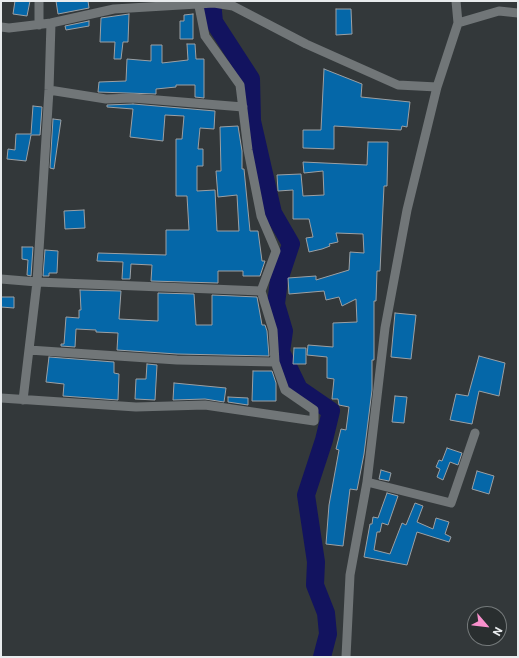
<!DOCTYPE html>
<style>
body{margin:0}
#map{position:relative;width:519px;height:658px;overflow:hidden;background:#33383a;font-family:Roboto,sans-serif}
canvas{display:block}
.frame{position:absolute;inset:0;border:2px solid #e8ebed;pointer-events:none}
.north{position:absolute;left:467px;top:606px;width:40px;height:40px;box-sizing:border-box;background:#292e2f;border:1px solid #757a7b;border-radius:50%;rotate:118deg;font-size:11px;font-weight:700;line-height:16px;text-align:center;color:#e8ebed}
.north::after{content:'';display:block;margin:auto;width:14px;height:18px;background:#f890cc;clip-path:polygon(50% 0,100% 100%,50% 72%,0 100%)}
</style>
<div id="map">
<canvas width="519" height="658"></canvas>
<div class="frame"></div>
<div class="north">N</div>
</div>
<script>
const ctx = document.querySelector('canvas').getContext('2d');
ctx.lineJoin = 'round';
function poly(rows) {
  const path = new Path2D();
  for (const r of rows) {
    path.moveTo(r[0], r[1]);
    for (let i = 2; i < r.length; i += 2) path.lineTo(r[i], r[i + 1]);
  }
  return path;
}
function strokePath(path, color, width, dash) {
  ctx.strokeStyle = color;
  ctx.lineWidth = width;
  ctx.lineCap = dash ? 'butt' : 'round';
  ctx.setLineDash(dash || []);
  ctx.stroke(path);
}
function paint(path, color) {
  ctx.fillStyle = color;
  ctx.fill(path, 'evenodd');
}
const river = poly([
 [212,1,214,22,251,79,252,121,273,213,291,244,279,280,276,304,284,331,281,352,299,389,331,411,324,440,306,495,316,562,315,585,326,613,328,634,322,657]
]);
const building = poly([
 [15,1,30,1,27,16,13,14,15,1],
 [56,1,88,1,89,8,58,14,56,1],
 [336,9,351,9,352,34,336,35,336,9],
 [129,14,128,42,123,42,121,59,114,59,115,42,100,42,101,18,129,14],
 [193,14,193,39,180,39,180,21,184,21,184,15,193,14],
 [89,21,89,26,66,30,65,26,89,21],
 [187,44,195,44,196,59,204,59,204,98,195,97,195,85,176,85,176,87,156,89,156,94,98,92,99,82,126,81,127,59,151,61,151,45,162,45,162,63,188,60,187,44],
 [324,69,362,84,361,97,410,102,407,127,402,126,401,130,334,126,334,149,303,148,303,130,321,130,324,69],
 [133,104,215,111,214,129,200,128,198,149,203,149,203,166,197,166,197,191,215,190,217,231,239,231,237,195,218,197,216,171,221,171,220,127,238,126,242,151,242,169,244,169,250,231,258,231,262,261,265,261,260,276,243,276,243,271,218,271,218,283,151,281,152,265,131,264,130,279,122,279,123,262,97,261,98,253,166,255,166,230,189,230,187,196,176,196,176,139,182,139,184,116,165,115,163,141,130,137,133,109,107,107,107,105,133,104],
 [33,106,42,107,40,135,31,135,26,161,7,159,8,149,15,150,16,134,31,134,33,106],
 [53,119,61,120,54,169,50,168,53,119],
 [368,142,388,142,387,186,384,186,380,271,377,271,376,301,374,301,374,360,372,360,372,390,364,454,357,490,350,489,343,546,326,544,329,505,339,450,336,449,341,429,346,430,349,407,339,405,338,399,332,399,334,379,327,378,327,357,307,355,308,345,333,347,333,323,357,322,356,299,342,306,339,297,326,300,324,291,289,294,288,278,316,276,316,280,349,270,350,252,364,253,363,234,336,233,338,242,329,244,330,246,322,249,309,252,306,238,313,237,309,219,293,219,293,190,278,191,277,175,301,174,303,196,324,195,323,171,304,173,303,162,367,165,368,142],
 [84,210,85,228,65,229,64,211,84,210],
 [22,247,33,247,31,276,27,275,28,260,22,259,22,247],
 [45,250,58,251,57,273,49,273,49,276,43,276,45,250],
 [80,290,121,291,119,319,158,321,158,293,194,294,196,325,212,325,212,295,257,297,262,325,265,325,267,331,269,356,177,354,117,350,118,333,96,332,96,330,76,329,75,347,61,346,61,344,64,344,66,317,79,318,79,310,81,310,80,290],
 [1,297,14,297,14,308,1,307,1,297],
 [395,313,416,315,411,359,391,357,395,313],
 [294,348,306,348,306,364,293,364,294,348],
 [479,356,505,363,499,396,479,391,472,424,450,420,456,394,468,396,479,356],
 [49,357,114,362,114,373,119,374,118,400,63,396,64,384,46,382,49,357],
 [147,364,157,365,155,400,135,399,136,379,146,379,147,364],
 [253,371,272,371,276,383,276,401,252,401,253,371],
 [174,383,226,388,224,402,205,399,173,400,174,383],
 [395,396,407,397,404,423,392,422,395,396],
 [228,397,248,398,248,405,228,402,228,397],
 [447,448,462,453,458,465,450,462,443,480,437,477,440,469,436,467,439,460,442,461,447,448],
 [381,470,391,473,389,481,379,479,381,470],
 [477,471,494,476,489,494,472,489,477,471],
 [387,493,398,496,388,525,382,523,380,532,377,532,374,550,390,554,402,523,406,525,415,503,423,506,417,522,433,529,436,518,449,522,445,534,451,537,449,542,417,532,407,565,364,557,370,524,372,524,373,517,378,518,387,493]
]);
const street = poly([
 [456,1,458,23],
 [39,25,39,1],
 [1,27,9,28,51,23,114,9,214,3,233,6,306,44,398,85,437,87],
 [49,90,106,99,133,98,243,107],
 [1,279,37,282,261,291],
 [29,350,177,360,275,362],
 [1,398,136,407,205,405,314,421,314,410,285,390,275,362,273,330,261,291,276,251,261,216,248,150,240,85,205,36,198,1],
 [23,400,37,282,49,90,51,23],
 [367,482,451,503,475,433],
 [346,657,350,575,367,482,385,328,407,210,437,87,458,23,499,11,518,13]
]);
strokePath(river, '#12135f', 18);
paint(building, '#0567a8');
strokePath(building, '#9ca0a4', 1);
strokePath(street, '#717678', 9);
</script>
